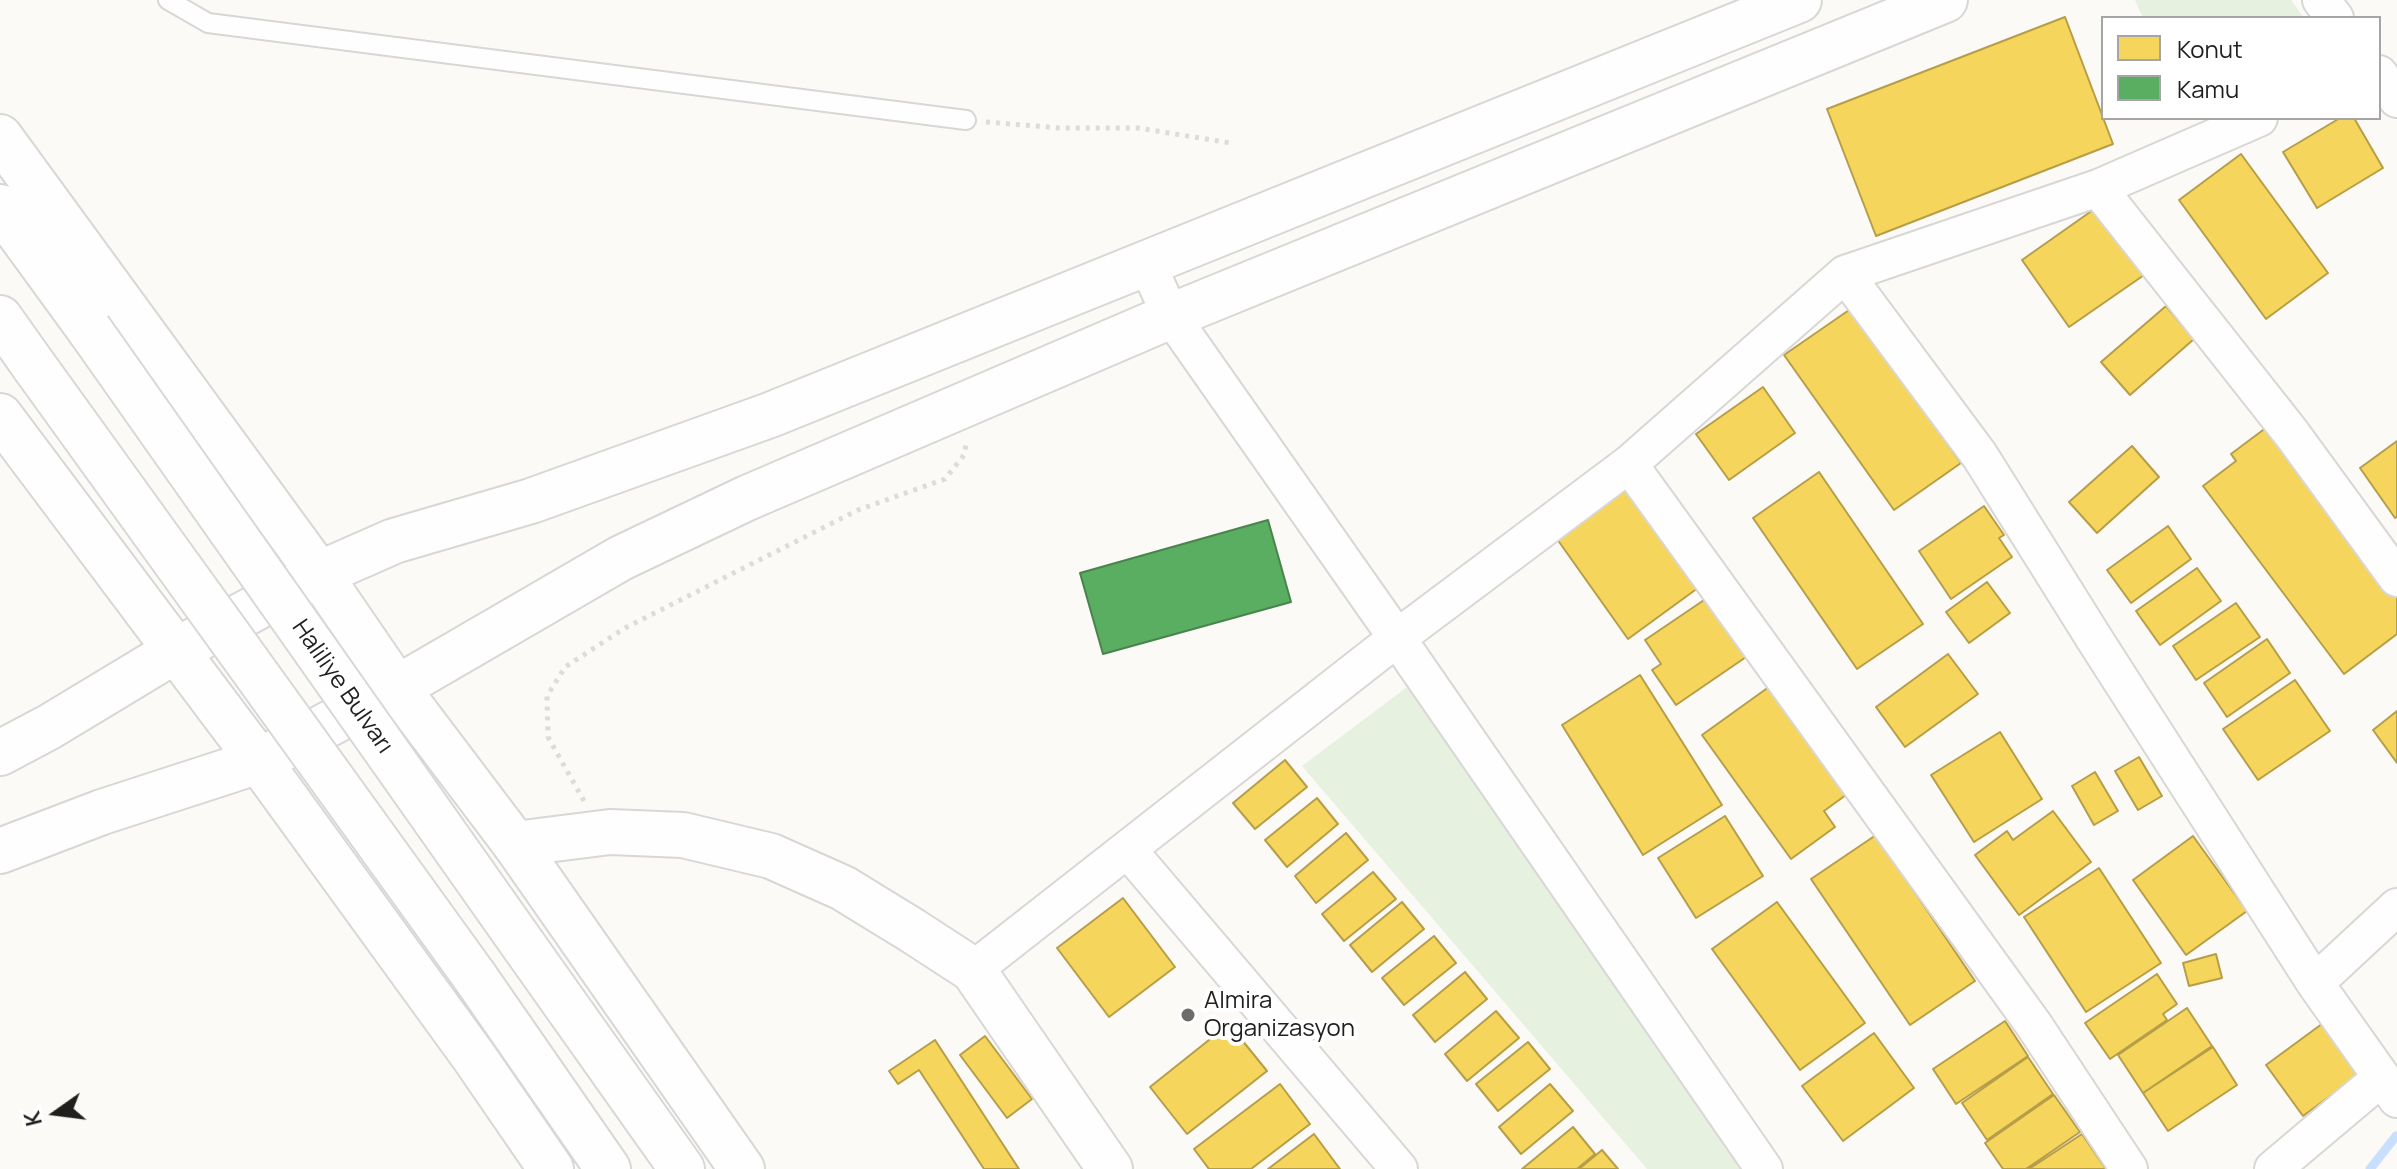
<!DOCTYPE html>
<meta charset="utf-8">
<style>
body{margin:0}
#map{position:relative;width:2397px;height:1169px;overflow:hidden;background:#fcfaf7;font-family:Manrope,sans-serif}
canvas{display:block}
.legend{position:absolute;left:2101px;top:16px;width:280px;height:104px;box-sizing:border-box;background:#fff;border:2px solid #a6a5a5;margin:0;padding:10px 14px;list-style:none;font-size:24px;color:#211f1e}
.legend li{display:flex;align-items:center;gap:16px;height:40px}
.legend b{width:40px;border:2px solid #a6a5a5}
.north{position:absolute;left:16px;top:1073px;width:80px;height:80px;-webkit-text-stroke:6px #fff;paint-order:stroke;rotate:256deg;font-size:22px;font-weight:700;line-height:32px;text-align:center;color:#211f1e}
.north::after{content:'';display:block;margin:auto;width:28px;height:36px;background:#211f1e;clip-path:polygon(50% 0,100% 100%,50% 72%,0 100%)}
</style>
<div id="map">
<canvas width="2397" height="1169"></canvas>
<ul class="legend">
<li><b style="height:22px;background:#f6d55c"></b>Konut</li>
<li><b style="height:22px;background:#5aae61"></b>Kamu</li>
</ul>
<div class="north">K</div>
</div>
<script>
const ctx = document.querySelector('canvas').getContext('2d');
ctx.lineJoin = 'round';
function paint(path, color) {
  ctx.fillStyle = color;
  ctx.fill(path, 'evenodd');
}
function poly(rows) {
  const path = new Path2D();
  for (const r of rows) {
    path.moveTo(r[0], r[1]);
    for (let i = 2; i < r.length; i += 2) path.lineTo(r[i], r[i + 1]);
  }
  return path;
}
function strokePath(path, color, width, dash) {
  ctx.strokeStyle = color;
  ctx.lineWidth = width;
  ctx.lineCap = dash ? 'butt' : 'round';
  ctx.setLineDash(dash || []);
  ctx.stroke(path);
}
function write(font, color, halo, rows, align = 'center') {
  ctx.font = font + ' Manrope,sans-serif';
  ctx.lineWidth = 8;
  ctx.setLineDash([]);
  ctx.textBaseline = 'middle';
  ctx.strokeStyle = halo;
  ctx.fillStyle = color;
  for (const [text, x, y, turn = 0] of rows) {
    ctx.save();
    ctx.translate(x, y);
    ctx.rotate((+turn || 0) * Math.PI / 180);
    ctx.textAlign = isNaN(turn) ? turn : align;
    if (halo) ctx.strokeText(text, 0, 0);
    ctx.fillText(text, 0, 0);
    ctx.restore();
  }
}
const green = poly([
 [2135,0,2291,0,2304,18,2143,18],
 [1415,681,1748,1169,1647,1169,1302,766]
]);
const homes = poly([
 [2065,17,2113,144,1876,236,1827,109,2065,17],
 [2340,118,2354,118,2383,168,2317,208,2283,152,2340,118],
 [2241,154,2328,273,2266,319,2179,200,2241,154],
 [2100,205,2147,273,2069,327,2022,260,2100,205],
 [2166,306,2194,339,2130,395,2101,362,2166,306],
 [1852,308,1961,463,1894,510,1784,355,1852,308],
 [1763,387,1795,433,1729,480,1696,434,1763,387],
 [2271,424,2397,592,2397,634,2344,674,2203,486,2236,461,2231,454,2271,424],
 [2397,441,2397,517,2395,518,2360,468,2397,441],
 [2132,446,2159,477,2097,533,2069,502,2132,446],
 [1819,472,1923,624,1857,669,1753,518,1819,472],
 [1631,486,1702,585,1628,639,1557,539,1631,486],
 [1984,506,2004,535,1999,538,2012,557,1951,599,1919,551,1984,506],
 [2168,526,2191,559,2131,603,2107,570,2168,526],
 [2197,568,2221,601,2160,645,2136,611,2197,568],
 [1987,582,2010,613,1969,643,1946,612,1987,582],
 [1710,596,1749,655,1676,705,1652,670,1661,664,1645,640,1710,596],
 [2236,603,2260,637,2196,680,2173,646,2236,603],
 [2267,639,2290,673,2227,717,2204,683,2267,639],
 [1948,654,1978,694,1905,747,1876,707,1948,654],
 [1640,675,1722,805,1643,855,1562,725,1640,675],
 [2295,680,2330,731,2258,780,2223,729,2295,680],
 [1773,684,1850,792,1824,811,1835,827,1791,859,1702,735,1773,684],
 [2397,711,2397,763,2373,730,2397,711],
 [2000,732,2042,799,1974,842,1931,775,2000,732],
 [2139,757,2162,796,2138,810,2115,771,2139,757],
 [1285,760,1307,787,1255,829,1233,803,1285,760],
 [2095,772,2118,811,2094,825,2072,786,2095,772],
 [1317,798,1338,824,1287,867,1265,840,1317,798],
 [2053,811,2091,862,2019,915,1975,855,2007,831,2013,840,2053,811],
 [1725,816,1763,876,1696,918,1658,858,1725,816],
 [1346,833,1368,860,1316,903,1295,876,1346,833],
 [1876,835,1975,981,1910,1025,1811,879,1876,835],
 [2193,836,2247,911,2186,955,2133,880,2193,836],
 [2099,868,2161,963,2086,1012,2024,917,2099,868],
 [1373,872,1396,899,1344,941,1322,914,1373,872],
 [1123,898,1175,967,1109,1017,1057,948,1123,898],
 [1402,902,1424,929,1372,972,1350,945,1402,902],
 [1777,902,1865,1023,1800,1070,1712,949,1777,902],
 [1434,936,1456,963,1404,1005,1382,978,1434,936],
 [2216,954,2222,978,2189,986,2183,963,2216,954],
 [1465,972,1487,999,1435,1042,1413,1015,1465,972],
 [2157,974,2177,1004,2163,1014,2167,1020,2110,1059,2085,1023,2157,974],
 [2187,1008,2212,1046,2143,1093,2118,1055,2187,1008],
 [1496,1011,1519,1038,1467,1081,1445,1054,1496,1011],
 [2330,1018,2367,1069,2303,1116,2266,1065,2330,1018],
 [2005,1021,2028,1056,1956,1104,1933,1069,2005,1021],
 [1229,1024,1267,1071,1187,1134,1150,1087,1229,1024],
 [1874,1033,1914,1088,1843,1141,1802,1086,1874,1033],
 [985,1036,1032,1099,1007,1118,960,1055,985,1036],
 [935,1040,1019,1169,984,1169,919,1070,898,1084,889,1071,935,1040],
 [1528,1042,1550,1069,1498,1111,1476,1084,1528,1042],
 [2213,1047,2237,1085,2168,1131,2143,1093,2213,1047],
 [2028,1057,2053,1094,1987,1140,1962,1103,2028,1057],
 [1280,1084,1310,1124,1251,1169,1209,1169,1194,1149,1280,1084],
 [1550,1084,1573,1111,1521,1154,1499,1127,1550,1084],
 [2054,1095,2080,1132,2026,1169,2003,1169,1985,1143,2054,1095],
 [1573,1127,1595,1154,1577,1169,1522,1169,1573,1127],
 [1314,1134,1340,1169,1268,1169,1314,1134],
 [2082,1134,2106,1169,2029,1169,2082,1134],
 [1602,1150,1618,1169,1579,1169,1602,1150]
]);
const public = poly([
 [1268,520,1291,602,1103,654,1080,573,1268,520]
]);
const stream = poly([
 [2370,1169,2396,1136]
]);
const path = poly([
 [986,122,1060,128,1138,128,1231,143],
 [584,801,548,737,547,696,565,667,625,628,858,510,945,479,964,455,966,445]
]);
const service = poly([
 [168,0,208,23,966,120]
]);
const minor = poly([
 [2321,0,2335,18],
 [2379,74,2397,99],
 [2098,188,2292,434,2397,578],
 [1147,264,1171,316,1397,638,1764,1169],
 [1845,274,1980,456,2097,643,2315,983,2397,1099],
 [1629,464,2034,1025,2129,1169],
 [1128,850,1399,1169],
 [973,970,1397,638,1629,464,1845,274,2098,188,2259,118],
 [2315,983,2397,907],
 [2273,1169,2381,1078]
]);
const tertiary = poly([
 [515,844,610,832,683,835,771,856,843,888,913,931,973,970,1110,1169]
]);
const secondary = poly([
 [0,753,49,727,175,651,319,574,394,541,531,501,770,415,1799,0],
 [0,851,102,812,259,761,397,688,621,558,747,498,1171,316,1945,0]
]);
const trunk = poly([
 [0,137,319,574,397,688,515,844,742,1169],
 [0,207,89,329],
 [0,318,34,366],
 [0,416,259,761,474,1057,551,1169],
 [524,946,682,1169],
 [475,977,608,1169]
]);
const trunkBridge = poly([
 [89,329,524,946],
 [34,366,475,977]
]);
const markers = [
 [1188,1015,8,"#6e6c6a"]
];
const streetNames = [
 ["Haliliye Bulvarı",342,687,55]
];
const poiNames = [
 ["Almira",1204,1001],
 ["Organizasyon",1204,1029]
];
paint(green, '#e7f1e0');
paint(homes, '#f6d55c');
strokePath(homes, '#b69e49', 2);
paint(public, '#5aae61');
strokePath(public, '#49834d', 2);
strokePath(stream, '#c8dffd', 9);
strokePath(service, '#d8d7d5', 22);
strokePath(minor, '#d8d7d5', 40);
strokePath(tertiary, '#d8d7d5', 48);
strokePath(secondary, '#d8d7d5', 48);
strokePath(trunk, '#d8d7d5', 48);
strokePath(path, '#dddcdb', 5, [4, 6]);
strokePath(service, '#fffefe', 18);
strokePath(minor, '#fffefe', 36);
strokePath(tertiary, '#fffefe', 44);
strokePath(secondary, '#fffefe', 44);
strokePath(trunk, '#fffefe', 44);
strokePath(trunkBridge, '#d8d7d5', 48, []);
strokePath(trunkBridge, '#fffefe', 44);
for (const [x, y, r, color] of markers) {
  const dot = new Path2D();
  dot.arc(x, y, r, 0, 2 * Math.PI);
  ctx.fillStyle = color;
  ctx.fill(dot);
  strokePath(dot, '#fff', 3);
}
write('24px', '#211f1e', '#fff', streetNames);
write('24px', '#211f1e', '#fff', poiNames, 'left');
</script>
